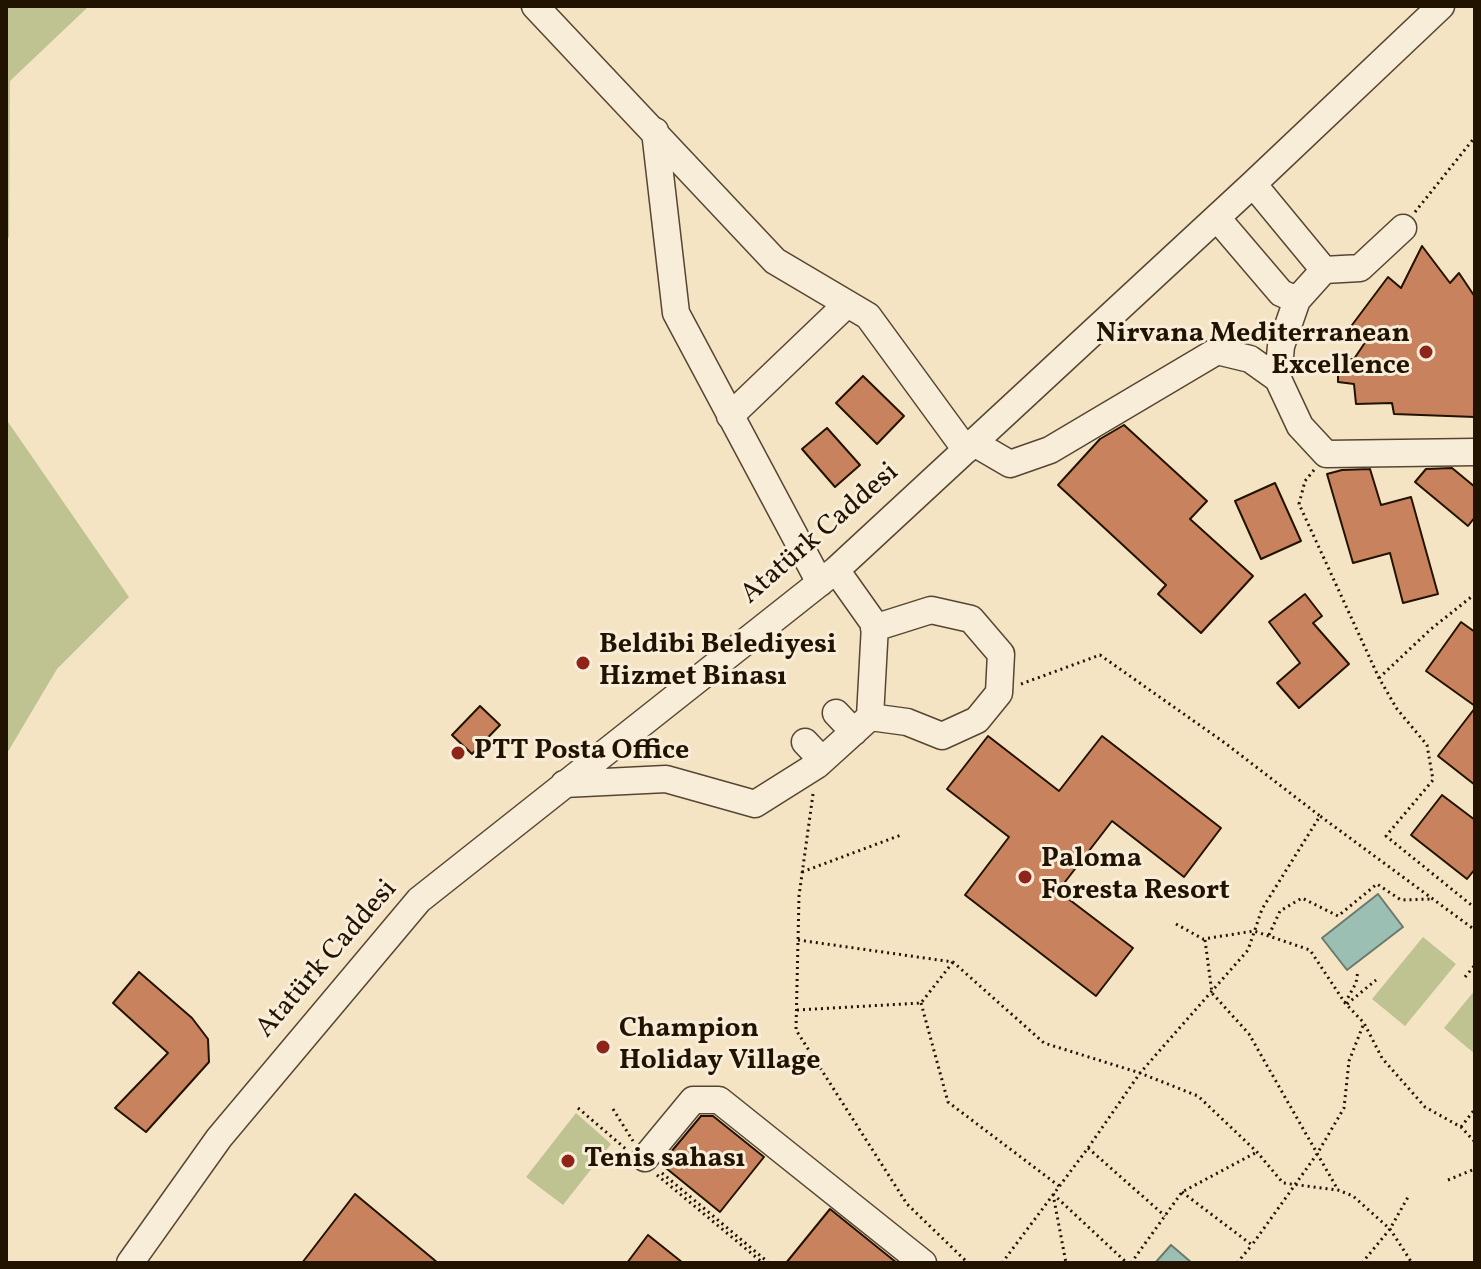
<!DOCTYPE html>
<meta charset="utf-8">
<style>
body{margin:0}
#map{position:relative;width:1481px;height:1269px;overflow:hidden;background:#f4e4c4;font-family:Vollkorn,serif}
canvas{display:block}
.frame{position:absolute;inset:0;border:8px solid #221200;pointer-events:none}
</style>
<div id="map">
<canvas width="1481" height="1269"></canvas>
<div class="frame"></div>
</div>
<script>
const ctx = document.querySelector('canvas').getContext('2d');
ctx.lineJoin = 'round';
function paint(path, color) {
  ctx.fillStyle = color;
  ctx.fill(path, 'evenodd');
}
function poly(rows) {
  const path = new Path2D();
  for (const r of rows) {
    path.moveTo(r[0], r[1]);
    for (let i = 2; i < r.length; i += 2) path.lineTo(r[i], r[i + 1]);
  }
  return path;
}
function strokePath(path, color, width, dash) {
  ctx.strokeStyle = color;
  ctx.lineWidth = width;
  ctx.lineCap = dash ? 'butt' : 'round';
  ctx.setLineDash(dash || []);
  ctx.stroke(path);
}
function write(font, color, halo, rows, align = 'center') {
  ctx.font = font + ' Vollkorn,serif';
  ctx.lineWidth = 6;
  ctx.setLineDash([]);
  ctx.textBaseline = 'middle';
  ctx.strokeStyle = halo;
  ctx.fillStyle = color;
  for (const [text, x, y, turn = 0] of rows) {
    ctx.save();
    ctx.translate(x, y);
    ctx.rotate((+turn || 0) * Math.PI / 180);
    ctx.textAlign = isNaN(turn) ? turn : align;
    if (halo) ctx.strokeText(text, 0, 0);
    ctx.fillText(text, 0, 0);
    ctx.restore();
  }
}
const green = poly([
 [6,6,89,6,10,81,9,237,6,241],
 [6,419,129,597,57,669,6,755],
 [1423,937,1456,964,1405,1026,1372,999],
 [1475,990,1475,1054,1444,1028],
 [576,1113,611,1144,563,1205,526,1177]
]);
const water = poly([
 [1378,894,1403,927,1347,970,1322,938,1378,894],
 [1171,1245,1192,1263,1155,1263,1171,1245]
]);
const building = poly([
 [1422,246,1450,283,1459,273,1475,297,1475,417,1394,414,1392,403,1356,404,1354,384,1338,382,1338,359,1354,359,1368,338,1352,325,1388,277,1401,288,1422,246],
 [863,376,904,416,877,444,836,403,863,376],
 [1124,425,1207,501,1190,519,1253,576,1201,633,1158,594,1166,585,1058,485,1100,439,1124,425],
 [827,428,860,465,835,487,802,449,827,428],
 [1452,468,1475,487,1475,517,1468,526,1415,482,1426,469,1452,468],
 [1370,469,1381,505,1411,497,1438,594,1403,603,1390,553,1353,563,1327,474,1342,470,1370,469],
 [1275,483,1301,541,1261,559,1235,501,1275,483],
 [1305,594,1322,616,1313,623,1349,664,1299,708,1277,683,1300,663,1269,622,1305,594],
 [1461,622,1475,632,1475,706,1426,671,1461,622],
 [480,706,500,725,472,754,452,735,480,706],
 [1475,708,1475,785,1438,756,1475,708],
 [988,736,1059,791,1102,736,1221,828,1184,877,1112,821,1058,891,1133,948,1096,996,965,895,1009,837,947,789,988,736],
 [1442,795,1475,820,1475,869,1467,879,1411,835,1442,795],
 [139,972,192,1018,208,1039,209,1062,146,1132,115,1108,168,1053,113,1003,139,972],
 [701,1116,713,1116,764,1157,720,1212,661,1164,701,1116],
 [355,1194,438,1263,302,1263,355,1194],
 [830,1209,897,1263,786,1263,830,1209],
 [648,1235,683,1263,627,1263,648,1235]
]);
const path = poly([
 [1415,212,1475,137],
 [1314,470,1305,481,1299,504,1379,678,1397,709,1427,745,1433,780,1386,836,1475,908],
 [1379,678,1431,629,1475,594],
 [1021,684,1100,655,1225,743,1320,816],
 [813,794,799,896,796,1030,907,1204,968,1263],
 [802,872,901,835],
 [1176,924,1203,939,1254,931,1310,950,1345,1003,1364,1023,1382,1058,1425,1107,1461,1127,1475,1142],
 [1269,935,1280,911,1302,898,1338,916,1377,884,1401,900,1433,899],
 [798,940,953,962,1044,1043,1140,1073,1198,1096,1257,1152,1283,1183,1338,1190,1353,1196,1390,1229,1412,1263],
 [1205,940,1212,993,1249,1034,1338,1190],
 [1465,977,1475,965],
 [921,1003,948,1102,1059,1186],
 [1345,1003,1356,983,1358,970],
 [1347,1004,1376,980],
 [797,1010,921,1003,953,962],
 [578,1108,627,1150],
 [613,1109,633,1141],
 [1461,1127,1475,1109],
 [1088,1148,1165,1216],
 [662,1173,769,1263],
 [657,1175,763,1263],
 [1448,1180,1475,1169],
 [1182,1192,1252,1245,1317,1154,1344,1108,1349,1061,1364,1023],
 [1053,1194,1127,1263],
 [1053,1194,1066,1263],
 [1002,1263,1088,1148,1140,1073,1248,950,1262,909,1320,816,1475,930],
 [1131,1263,1182,1192,1257,1152],
 [1237,1263,1252,1245],
 [1362,1263,1390,1229,1408,1197]
]);
const minor = poly([
 [535,6,775,261,868,316,966,450],
 [655,131,676,313,820,583],
 [1217,218,1281,293,1297,300,1324,270,1253,184],
 [1324,270,1360,268,1403,228],
 [1297,300,1281,346,1278,379,1300,426,1326,454,1475,452],
 [730,416,847,304],
 [974,443,1010,464,1050,450,1217,351,1250,359,1278,379],
 [836,713,854,732],
 [870,717,907,722,942,736,977,720,999,693,1001,654,971,619,931,610,874,628],
 [805,742,822,760],
 [564,784,666,779,755,804,817,765,870,717,875,625,836,570],
 [645,1158,693,1100,719,1100,923,1263],
 [130,1263,219,1138,419,900,836,570,1253,184,1441,6]
]);
const markers = [
 [1426,352,8,"#8f2418"],
 [583,663,8,"#8f2418"],
 [458,753,8,"#8f2418"],
 [1025,877,8,"#8f2418"],
 [603,1047,8,"#8f2418"],
 [568,1161,8,"#8f2418"]
];
const poiNames = [
 ["Nirvana Mediterranean",1410,336,"right"],
 ["Excellence",1410,368,"right"],
 ["Beldibi Belediyesi",599,647],
 ["Hizmet Binası",599,679],
 ["PTT Posta Office",474,753],
 ["Paloma",1041,861],
 ["Foresta Resort",1041,893],
 ["Champion",619,1031],
 ["Holiday Village",619,1063],
 ["Tenis sahası",584,1161]
];
const streetNames = [
 ["Atatürk Caddesi",821,535,-41],
 ["Atatürk Caddesi",328,960,-49]
];
paint(green, '#bfc392');
paint(water, '#9cbfb4');
strokePath(water, '#6b7a6c', 2);
paint(building, '#c8825e');
strokePath(building, '#221200', 2);
strokePath(minor, '#564631', 29);
strokePath(path, '#221200', 3, [2, 4]);
strokePath(minor, '#f8edd9', 26);
for (const [x, y, r, color] of markers) {
  const dot = new Path2D();
  dot.arc(x, y, r, 0, 2 * Math.PI);
  ctx.fillStyle = color;
  ctx.fill(dot);
  strokePath(dot, '#f8edd9', 3);
}
write('bold 28px', '#221200', '#f8edd9', poiNames, 'left');
write('28px', '#221200', '#f8edd9', streetNames);
</script>
